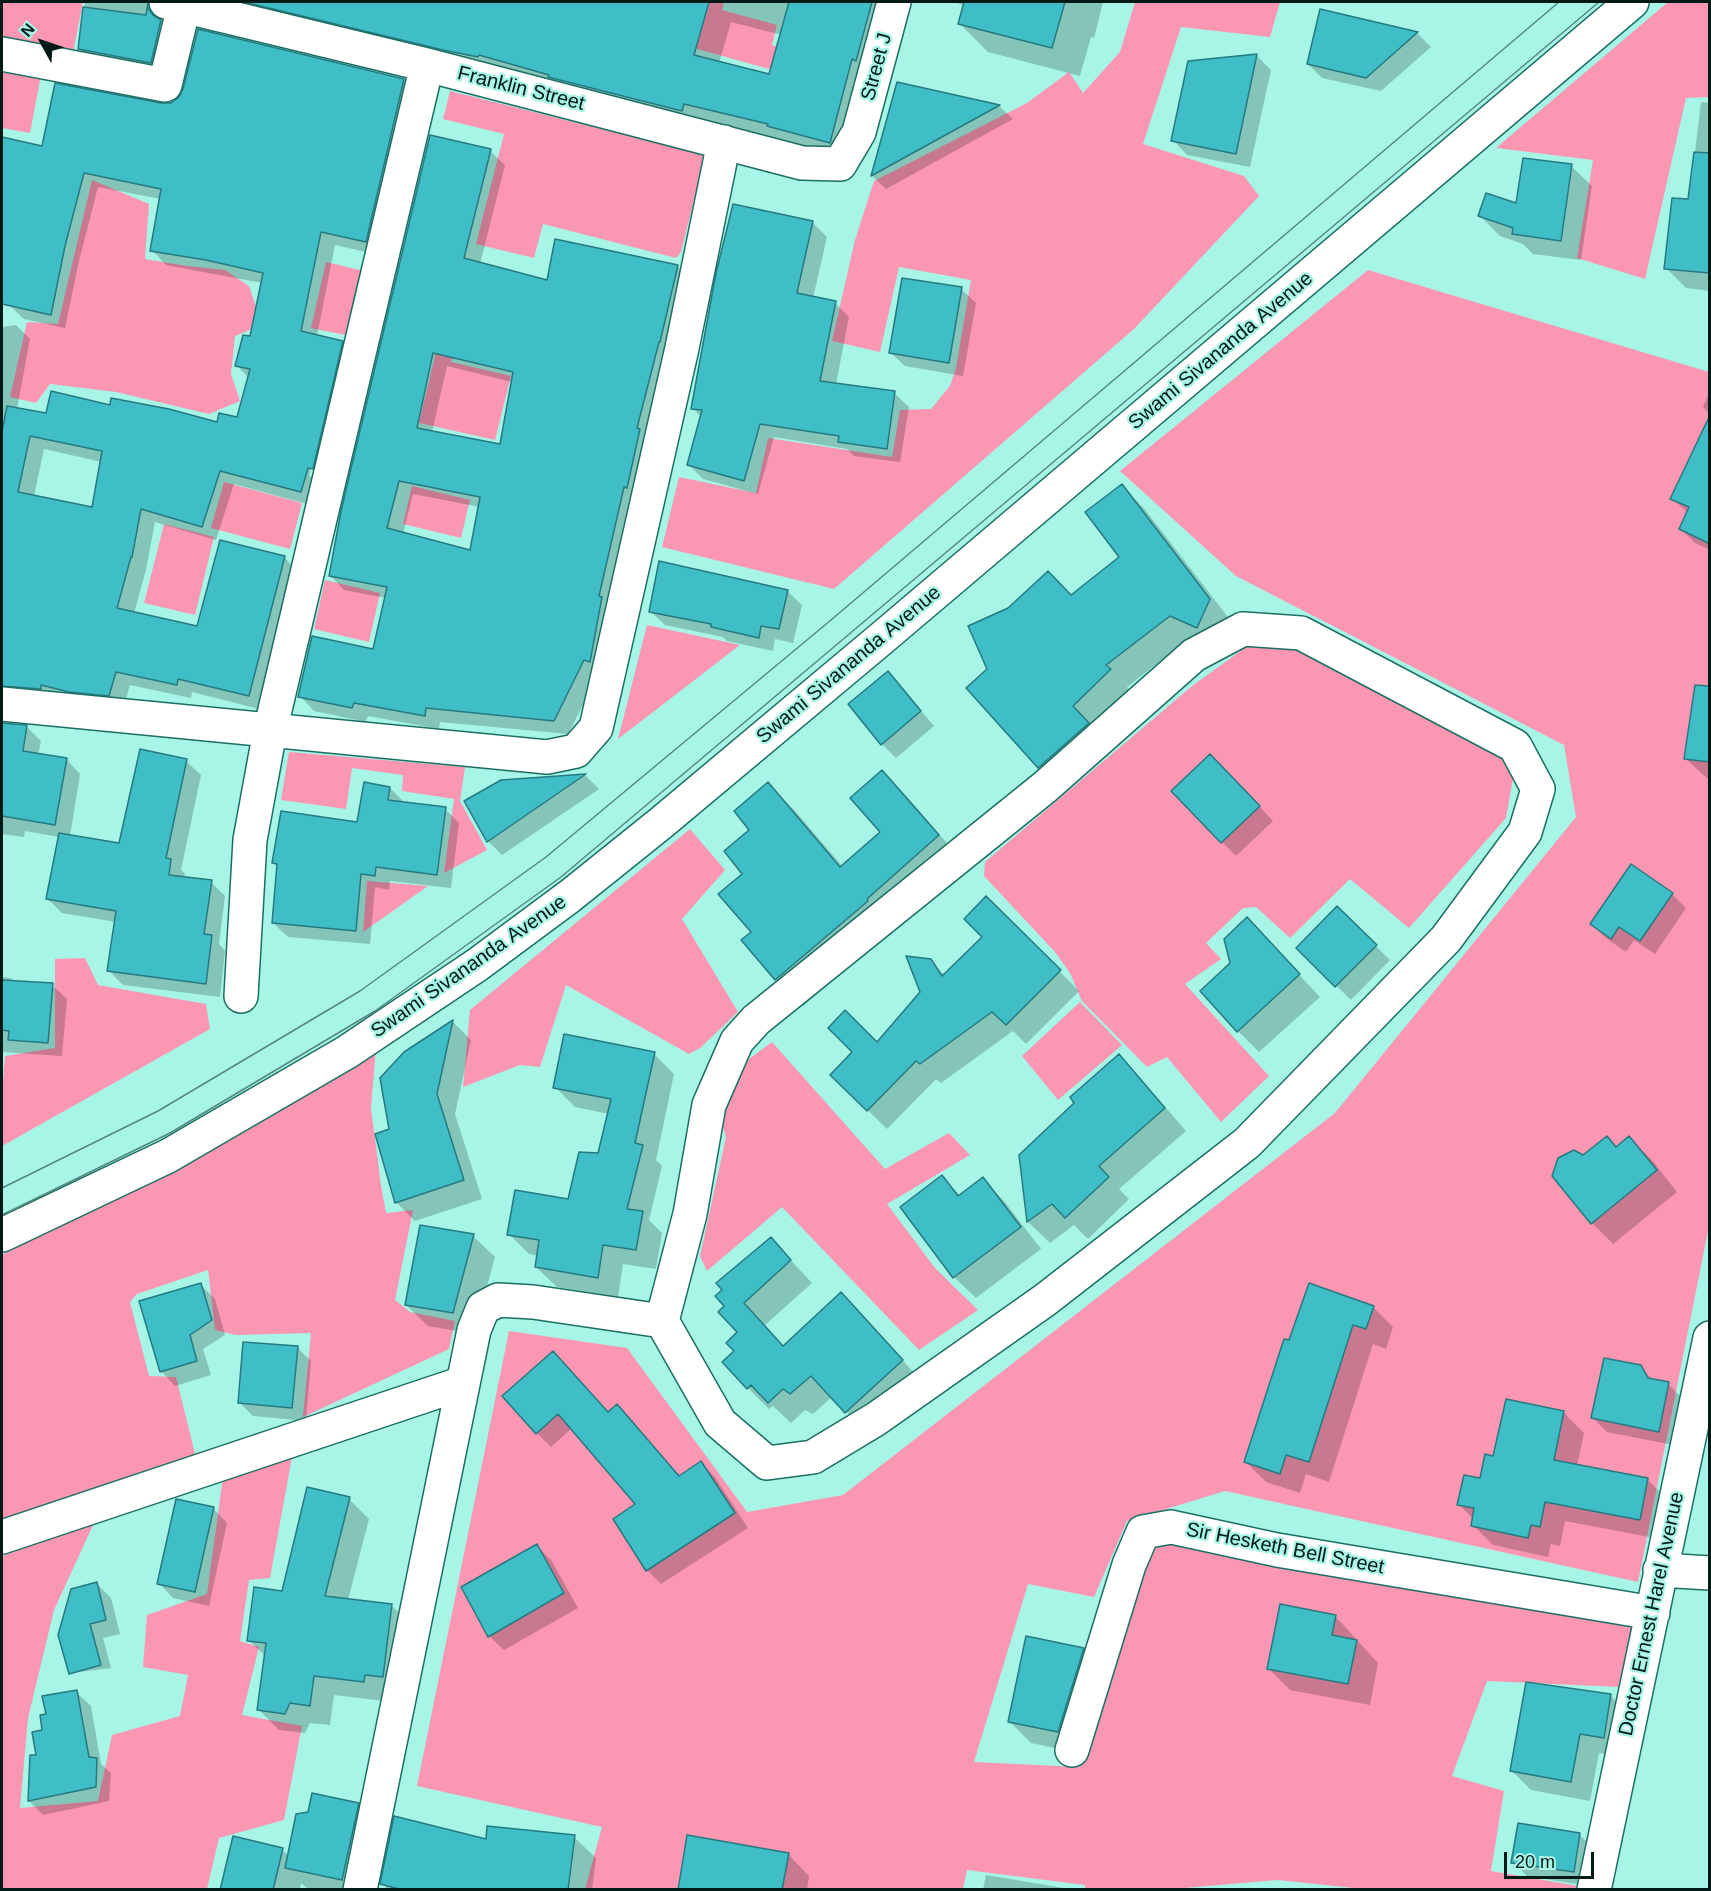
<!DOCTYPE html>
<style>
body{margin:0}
#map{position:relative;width:1711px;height:1891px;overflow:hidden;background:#a7f5e7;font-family:Arial,sans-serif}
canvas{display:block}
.frame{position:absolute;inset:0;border:3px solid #001a16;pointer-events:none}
.north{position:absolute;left:12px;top:12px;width:60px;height:60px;-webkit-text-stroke:4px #a7f5e7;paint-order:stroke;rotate:310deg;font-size:16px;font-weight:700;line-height:24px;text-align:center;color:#001a16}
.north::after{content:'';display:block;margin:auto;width:21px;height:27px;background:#001a16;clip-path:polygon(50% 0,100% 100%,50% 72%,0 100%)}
.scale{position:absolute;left:1504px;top:1852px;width:90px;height:27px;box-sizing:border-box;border:3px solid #001a16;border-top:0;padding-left:8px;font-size:18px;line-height:21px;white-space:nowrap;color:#001a16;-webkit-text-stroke:4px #a7f5e7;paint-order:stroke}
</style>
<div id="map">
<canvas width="1711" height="1891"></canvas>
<div class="frame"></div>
<div class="north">N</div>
<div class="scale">20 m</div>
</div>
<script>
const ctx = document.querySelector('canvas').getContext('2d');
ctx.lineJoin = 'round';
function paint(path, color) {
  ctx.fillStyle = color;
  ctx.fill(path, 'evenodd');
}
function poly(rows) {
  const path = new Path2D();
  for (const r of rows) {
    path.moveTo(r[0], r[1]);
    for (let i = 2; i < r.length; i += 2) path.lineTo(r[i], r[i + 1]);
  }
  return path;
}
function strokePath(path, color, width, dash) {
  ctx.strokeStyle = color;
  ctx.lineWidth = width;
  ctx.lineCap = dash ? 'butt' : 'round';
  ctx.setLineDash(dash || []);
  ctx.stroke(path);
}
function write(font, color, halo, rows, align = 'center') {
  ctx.font = font + ' Arial,sans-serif';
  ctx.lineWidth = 4.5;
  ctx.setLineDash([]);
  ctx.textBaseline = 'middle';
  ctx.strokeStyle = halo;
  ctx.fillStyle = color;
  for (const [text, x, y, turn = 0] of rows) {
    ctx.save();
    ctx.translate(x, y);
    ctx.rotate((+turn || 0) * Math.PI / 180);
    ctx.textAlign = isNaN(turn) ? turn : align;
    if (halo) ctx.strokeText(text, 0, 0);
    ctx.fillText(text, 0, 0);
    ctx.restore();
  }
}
const green = poly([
 [2,2,83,2,73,53,2,40],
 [710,2,724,2,722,10,777,25,772,45,782,48,776,71,658,38,602,4,701,31],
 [1135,2,1280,2,1270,37,1181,27,1143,144,1244,176,1259,196,1134,329,834,589,662,547,679,477,756,493,768,438,892,457,900,410,931,409,950,386,956,368,971,280,899,267,880,352,832,341,855,240,874,181,1027,103,1069,72,1083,93,1120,52],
 [1668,2,1709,2,1709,97,1686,98,1645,279,1577,258,1593,160,1496,148],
 [2,67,41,75,30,133,2,128],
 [450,91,705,155,681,252,676,258,543,224,534,258,476,244,504,134,443,119],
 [92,180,149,204,145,259,187,266,225,270,249,286,262,325,235,336,231,374,240,401,209,414,116,392,50,384,36,403,10,397,27,322,58,324],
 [326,262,364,271,350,336,311,328],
 [1368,270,1709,372,1709,1226,1638,1582,1225,1491,1127,1521,1094,1597,1028,1584,974,1762,1080,1767,1153,1542,1638,1619,1619,1687,1487,1681,1452,1776,1504,1791,1491,1871,1584,1887,1583,1889,1372,1890,1278,1880,1161,1890,1085,1890,1085,1885,967,1870,963,1889,585,1889,602,1827,417,1786,509,1331,627,1348,747,1512,843,1495,1335,1113,1576,817,1564,745,1236,576,1120,471],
 [462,318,451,362,511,376,495,440,419,423,436,352],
 [224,482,302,503,290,549,211,528],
 [412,486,470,500,461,538,403,524],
 [164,524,214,537,195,615,144,603],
 [325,580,380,593,369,642,314,629],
 [647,625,740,645,618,739],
 [1260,637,1398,689,1497,750,1514,773,1506,818,1409,928,1350,879,1290,938,1256,907,1243,908,1206,943,1221,959,1185,984,1269,1076,1221,1122,1167,1057,1147,1067,1082,1001,1070,973,1055,952,984,876,985,862,1192,686],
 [289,752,465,767,460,801,487,850,444,873,454,799,402,791,403,775,352,768,346,809,281,800],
 [690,829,725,870,682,919,738,1012,700,1048,689,1054,566,985,540,1067,520,1065,463,1087,470,1010],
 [367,881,428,886,363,932],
 [85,958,98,985,206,1004,210,1029,2,1146,2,1094,5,1056,55,1048,55,959],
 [1080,1002,1122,1045,1058,1100,1022,1056],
 [772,1042,885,1169,949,1133,970,1155,887,1204,935,1268,978,1310,919,1350,782,1207,707,1271,700,1256,726,1137,720,1117,745,1062],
 [376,1047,371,1108,381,1185,386,1213,413,1210,395,1300,410,1312,455,1321,449,1349,303,1417,311,1333,236,1335,215,1330,208,1270,137,1294,130,1302,149,1376,176,1377,196,1458,2,1522,2,1255,281,1103],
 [292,1457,270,1578,249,1580,240,1641,259,1647,242,1715,302,1726,284,1820,219,1838,207,1889,2,1890,2,1556,94,1523,54,1610,28,1718,20,1808,98,1801,112,1735,180,1716,188,1675,143,1667,147,1615,207,1594,223,1477]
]);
const shadow = poly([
 [85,2,900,2,851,164,193,5,173,84,101,71,79,49],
 [731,22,782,35,770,76,719,63],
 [953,2,1103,2,1094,38,1091,37,1080,76,988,52,960,24,964,5],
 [1321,11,1418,34,1431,47,1381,91,1322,78,1308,64],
 [1257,56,1271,70,1250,167,1187,155,1173,140,1190,62],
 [404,80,418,94,380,255,335,245,317,336,342,342,356,356,315,506,234,484,216,540,155,522,146,570,134,613,198,628,284,557,298,572,263,710,192,692,191,698,130,685,123,709,2,707,2,613,17,553,2,550,2,327,16,325,30,339,17,409,47,415,111,406,218,424,238,419,249,378,237,366,251,338,262,283,166,265,152,250,161,199,98,187,79,261,65,328,24,319,9,305,24,235,2,231,2,138,43,148,161,105],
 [339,350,342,350,312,477,309,476],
 [44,449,102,462,93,508,34,496],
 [898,83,999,106,1013,119,886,189,872,176],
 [1701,102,1710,103,1710,291,1686,288,1666,268,1689,201],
 [490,151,505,165,480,264,548,282,677,266,691,280,599,674,568,734,440,722,439,729,368,716,366,722,314,711,300,696,374,651,386,598,344,590,330,575],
 [447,366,512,382,501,446,432,432],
 [413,494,480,507,471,552,403,534],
 [1571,166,1592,186,1581,260,1533,254,1523,244,1500,236,1480,216,1517,205],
 [734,206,813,223,827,237,813,298,835,303,849,317,836,384,894,393,909,407,900,462,854,456,847,449,774,437,758,494,703,479,688,464,701,417,693,408],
 [961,289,976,303,963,376,905,366,890,352],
 [1710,391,1710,414,1703,407],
 [1710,418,1710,550,1695,543,1680,528,1688,513,1672,498],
 [1121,486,1143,507,1231,621,1219,648,1192,636,1127,687,1131,692,1060,789,968,688,1071,596,1122,557],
 [787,591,802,605,793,643,775,639,773,651,727,641,723,637,665,625,650,611],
 [888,673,934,726,896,758,882,744],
 [1710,713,1710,781,1686,759],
 [2,724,27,727,41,741,38,755,66,759,80,774,70,836,121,845,186,761,201,775,181,870,185,874,184,878,211,882,225,896,219,944,225,951,220,997,123,985,109,971,116,922,62,913,48,899,59,837,25,831,24,837,2,834],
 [1224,770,1273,821,1236,856,1222,842],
 [882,772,909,799,964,863,894,929,803,1006,776,979,743,940,753,932,745,874,751,830,768,784,795,811,843,867,882,832],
 [586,776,599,789,502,855,488,841,501,782],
 [390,788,404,802,445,809,459,823,451,888,390,881,389,890,375,887,370,944,288,937,273,923,278,867,274,863,359,824],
 [1672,894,1686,908,1655,954,1634,940,1626,952,1606,938,1592,924],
 [986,898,1079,991,1026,1044,1013,1031,941,1083,936,1079,887,1129,832,1075,877,1044,921,992,930,961,945,976,984,937],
 [1337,908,1390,960,1351,1000,1298,948],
 [1247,919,1320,997,1259,1052,1238,1031,1232,964],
 [2,977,11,978,15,982,52,985,67,999,62,1056,2,1052],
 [453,1022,471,1040,455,1114,482,1199,415,1221,396,1202,390,1130,405,1053],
 [654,1054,674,1074,656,1160,662,1166,649,1220,662,1233,656,1269,623,1264,618,1297,557,1287,536,1267,538,1256,529,1254,509,1234,570,1201,599,1155,609,1114,575,1107,555,1087],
 [1119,1056,1140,1078,1186,1131,1119,1189,1129,1199,1088,1239,1074,1225,1050,1243,1028,1222,1021,1156,1077,1103],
 [1629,1138,1651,1159,1677,1192,1613,1244,1592,1223,1583,1157,1616,1148],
 [942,1177,961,1196,983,1179,1004,1201,1041,1249,976,1298,954,1277],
 [473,1236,495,1257,474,1334,428,1326,406,1305],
 [771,1239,812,1283,765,1325,784,1347,863,1316,923,1383,867,1433,832,1397,813,1414,805,1410,791,1423,773,1406,769,1409,748,1388,736,1352,739,1332,726,1307],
 [201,1285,215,1299,225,1335,203,1349,211,1375,175,1386,161,1371],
 [1373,1307,1393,1327,1386,1349,1373,1344,1329,1482,1306,1474,1300,1493,1266,1482,1246,1462,1290,1342],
 [297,1347,311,1361,306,1421,253,1416,239,1402],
 [567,1367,609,1413,617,1406,680,1477,701,1463,715,1477,748,1528,661,1584,647,1570,637,1504,572,1428,551,1447,537,1433],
 [1640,1367,1654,1381,1668,1384,1682,1398,1673,1445,1607,1432,1593,1418],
 [1564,1413,1584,1433,1577,1466,1647,1479,1667,1499,1660,1539,1565,1521,1560,1546,1551,1544,1548,1557,1493,1545,1473,1525,1474,1520,1459,1504,1481,1479,1494,1458],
 [349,1499,369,1519,348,1600,391,1605,411,1625,384,1701,334,1695,330,1725,310,1723,305,1733,279,1730,259,1710,266,1657,249,1640],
 [213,1508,227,1523,209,1606,173,1598,159,1583],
 [537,1546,551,1560,578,1608,504,1650,489,1636],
 [97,1584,111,1598,120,1634,103,1638,111,1668,79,1672,65,1657],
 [1335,1616,1378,1663,1370,1705,1290,1690,1268,1668],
 [1083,1649,1105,1671,1079,1753,1031,1743,1010,1722],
 [76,1692,91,1706,101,1764,111,1773,109,1801,43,1815,29,1801,31,1757,38,1757,47,1716],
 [1610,1695,1630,1715,1623,1757,1599,1753,1590,1801,1531,1790,1511,1770],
 [358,1804,379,1826,366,1890,309,1890,301,1883,300,1890,222,1890,282,1850,289,1856],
 [1580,1835,1594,1849,1588,1886,1527,1876,1513,1862],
 [574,1837,596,1858,592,1890,388,1890,382,1883,487,1841],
 [788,1854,809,1876,807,1890,679,1890],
 [986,1875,1076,1890,983,1890]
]);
const building = poly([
 [148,2,148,8,153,15,161,20,151,63,78,49,83,7,146,15,148,2],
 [244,2,709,2,694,55,769,74,789,2,872,2,856,61,852,59,830,143,767,126,768,124,684,104,682,111,548,77,549,75,479,55,478,57,443,50,244,2],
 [964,2,1065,2,1052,48,958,24,964,2],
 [1320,9,1418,32,1366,78,1307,64,1320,9],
 [198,29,404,79,366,242,321,232,301,331,343,341,313,469,308,468,301,492,220,471,202,527,141,509,132,557,131,557,117,608,197,626,220,540,285,556,249,696,178,679,177,685,116,672,109,696,69,692,41,685,41,689,2,686,2,432,7,406,46,413,51,391,110,405,111,398,169,409,217,422,219,413,237,417,250,369,235,366,243,335,250,336,263,273,206,260,150,251,161,189,84,173,65,246,51,315,2,304,2,137,42,146,55,83,161,103,171,103,179,97,183,89,198,29],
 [30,436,102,451,92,507,18,492,30,436],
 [1257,54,1236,154,1171,141,1188,61,1257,54],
 [897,82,1000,105,871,176,897,82],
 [430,135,491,149,464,258,547,280,555,239,678,265,660,342,659,342,637,428,640,429,627,488,624,487,599,596,602,597,590,662,584,660,554,721,426,708,425,716,354,703,352,708,298,697,312,636,373,649,387,587,329,576,341,511,430,135],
 [433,353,513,372,500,444,417,428,433,353],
 [399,481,480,497,470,550,387,528,399,481],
 [1694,152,1710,153,1710,273,1664,269,1672,198,1688,199,1694,152],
 [1523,158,1572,164,1561,241,1512,234,1513,228,1478,216,1486,193,1516,203,1523,158],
 [733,204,813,221,797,293,836,301,820,381,895,391,887,449,838,442,839,436,760,424,744,481,687,465,702,410,691,409,716,273,733,204],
 [902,278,962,287,949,363,889,353,902,278],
 [1710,415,1710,544,1679,529,1689,507,1670,499,1710,415],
 [1122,484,1210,599,1197,628,1170,616,1106,665,1111,669,1073,706,1089,723,1038,768,966,688,987,669,968,626,1008,608,1048,571,1071,595,1119,557,1085,512,1122,484],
 [659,561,788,590,779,629,761,626,759,638,711,627,711,624,649,612,659,561],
 [888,671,921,711,881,745,848,704,888,671],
 [1695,685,1710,686,1710,762,1684,759,1695,685],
 [2,723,27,725,23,751,67,758,55,825,2,816,2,723],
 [140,749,187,759,166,858,171,859,169,875,212,880,204,934,212,935,206,984,107,971,116,911,46,899,59,833,119,843,140,749],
 [1210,754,1260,806,1221,843,1171,791,1210,754],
 [882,770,939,835,867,899,868,901,775,980,741,940,751,932,718,894,742,874,724,851,749,830,734,811,768,782,840,867,880,832,850,798,882,770],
 [586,774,487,842,464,801,501,780,586,774],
 [364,782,390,787,388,800,446,807,437,875,376,867,375,876,361,874,356,931,272,923,277,864,272,863,281,811,357,822,364,782],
 [1631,864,1673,893,1640,941,1619,927,1611,939,1590,924,1631,864],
 [986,896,1061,970,1006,1025,992,1012,920,1064,916,1061,867,1111,830,1075,852,1052,828,1028,845,1010,877,1042,920,992,906,956,931,959,942,976,982,937,964,919,986,896],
 [1337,906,1377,945,1335,987,1296,948,1337,906],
 [1247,917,1300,974,1237,1032,1200,991,1230,963,1224,939,1247,917],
 [2,980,53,983,48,1043,8,1040,9,1031,2,1030,2,980],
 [453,1020,437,1094,464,1180,395,1203,375,1134,389,1129,380,1078,404,1052,453,1020],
 [564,1034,655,1052,635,1143,643,1145,627,1209,643,1211,636,1250,603,1245,598,1278,535,1267,539,1240,507,1235,515,1190,568,1199,579,1152,598,1153,611,1099,553,1088,564,1034],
 [1119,1054,1165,1108,1099,1166,1109,1177,1065,1218,1052,1204,1027,1222,1019,1155,1074,1103,1070,1097,1119,1054],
 [1607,1136,1616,1147,1629,1136,1657,1170,1591,1224,1552,1176,1558,1158,1574,1150,1583,1155,1607,1136],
 [942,1175,958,1196,983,1177,1021,1227,953,1278,900,1207,942,1175],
 [420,1225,474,1234,453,1313,405,1305,420,1225],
 [771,1237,791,1260,744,1303,783,1346,841,1292,903,1360,845,1413,811,1376,790,1394,783,1389,768,1403,751,1385,747,1389,722,1362,734,1351,726,1343,737,1332,718,1312,724,1306,715,1296,722,1290,716,1283,771,1237],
 [201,1283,212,1320,190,1335,197,1361,160,1372,139,1301,201,1283],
 [1309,1283,1374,1306,1366,1329,1353,1325,1309,1462,1286,1455,1280,1474,1244,1462,1284,1339,1289,1340,1309,1283],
 [243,1342,298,1346,292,1408,238,1403,243,1342],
 [553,1351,608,1412,617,1404,679,1476,701,1461,735,1513,646,1571,613,1519,635,1504,558,1414,536,1434,502,1396,553,1351],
 [1604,1358,1641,1365,1648,1378,1669,1382,1659,1432,1591,1418,1604,1358],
 [1506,1399,1564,1411,1554,1460,1648,1478,1640,1520,1545,1502,1540,1527,1531,1525,1528,1538,1471,1526,1474,1508,1457,1505,1464,1475,1480,1478,1485,1454,1493,1456,1506,1399],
 [307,1487,350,1497,325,1596,392,1604,383,1677,365,1675,364,1682,314,1676,310,1706,290,1703,285,1714,257,1710,266,1643,247,1641,254,1587,282,1591,307,1487],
 [176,1499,214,1507,195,1592,157,1584,176,1499],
 [537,1544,564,1593,488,1637,461,1587,537,1544],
 [97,1582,106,1620,90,1624,101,1665,69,1674,58,1635,71,1589,97,1582],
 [1280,1604,1336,1615,1332,1635,1357,1640,1348,1684,1267,1669,1280,1604],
 [1026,1636,1084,1648,1058,1732,1008,1722,1026,1636],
 [1526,1682,1611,1694,1604,1738,1580,1734,1571,1782,1510,1771,1526,1682],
 [77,1690,89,1757,97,1758,96,1787,28,1801,30,1755,36,1755,32,1732,42,1730,40,1715,46,1714,42,1696,77,1690],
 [312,1793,359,1803,342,1880,285,1868,296,1814,308,1812,312,1793],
 [394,1816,486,1839,487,1826,575,1835,568,1890,403,1890,380,1884,394,1816],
 [1518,1823,1580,1833,1574,1872,1511,1863,1518,1823],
 [687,1835,789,1853,782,1890,678,1890,687,1835],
 [233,1836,283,1848,273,1890,220,1890,233,1836]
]);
const minor = poly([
 [166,2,427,65,802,163,840,164,859,132,894,2],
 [2,54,165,85,184,6],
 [1243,629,1301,633,1515,746,1538,789,1525,832,1446,939,1247,1143,1045,1300,876,1419,813,1457,767,1463,720,1423,662,1321,690,1214,709,1105,737,1041,756,1020,1045,787,1194,655,1243,629],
 [2,704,547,757,576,751,596,728,682,348,724,142],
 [241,996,250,840,270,731,427,65],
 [2,1235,168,1156,347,1052,477,965,570,896,661,823,882,638,1632,2],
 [2,1537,463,1383],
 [1660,1570,1710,1573],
 [1072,1750,1129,1565,1143,1532,1171,1527,1277,1550,1653,1613],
 [360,1890,474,1330,483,1308,498,1300,533,1302,662,1321],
 [1594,1890,1710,1338]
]);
const tram = poly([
 [2,1188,158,1111,360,991,546,857,831,620,1559,2],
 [2,1215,170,1133,375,1011,561,877,1599,2]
]);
const streetNames = [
 ["Street J",877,67,-75],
 ["Franklin Street",521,89,14],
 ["Swami Sivananda Avenue",1221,351,-40],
 ["Swami Sivananda Avenue",849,665,-40],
 ["Swami Sivananda Avenue",469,967,-35],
 ["Sir Hesketh Bell Street",1285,1549,11],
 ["Doctor Ernest Harel Avenue",1652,1614,-78]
];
paint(green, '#fb97b3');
paint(shadow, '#0003');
paint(building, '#40bec7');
strokePath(building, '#257a80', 1.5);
strokePath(minor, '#1c6f64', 36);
strokePath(minor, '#fff', 33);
strokePath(tram, '#54887f', 1.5);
write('20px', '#001a16', '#a7f5e7', streetNames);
</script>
